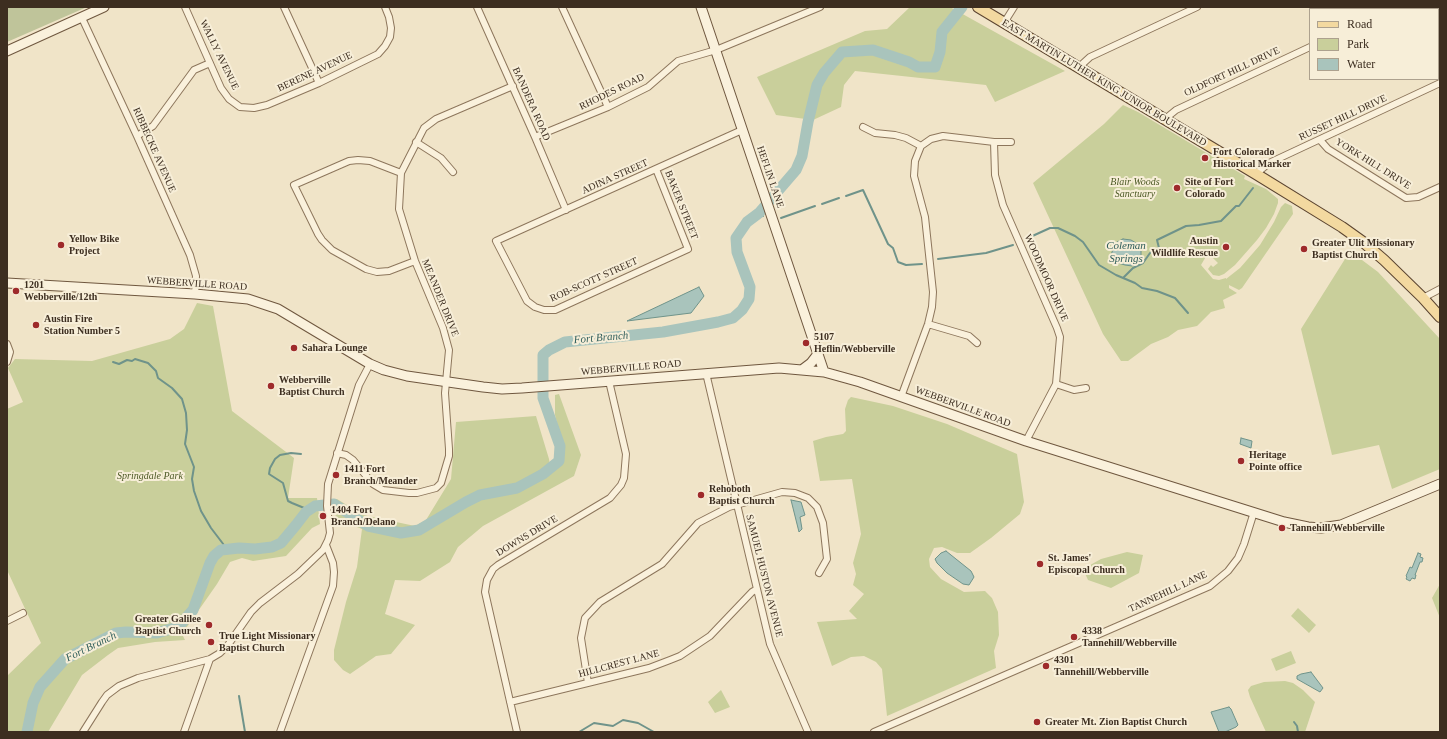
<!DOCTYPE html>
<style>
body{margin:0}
#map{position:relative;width:1447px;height:739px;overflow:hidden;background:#f0e4c8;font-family:"Times New Roman",serif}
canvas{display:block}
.frame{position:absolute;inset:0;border:8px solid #3d2e20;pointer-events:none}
.legend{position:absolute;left:1309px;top:8px;width:130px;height:72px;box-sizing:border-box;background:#f7eed8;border:1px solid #ada18e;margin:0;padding:5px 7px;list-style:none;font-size:12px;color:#3d2e20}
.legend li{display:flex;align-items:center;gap:8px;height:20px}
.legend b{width:20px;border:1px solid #ada18e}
</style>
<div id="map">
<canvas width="1447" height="739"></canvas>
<div class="frame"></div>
<ul class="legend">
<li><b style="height:5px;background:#f3d9a0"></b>Road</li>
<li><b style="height:11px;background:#c9cf9b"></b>Park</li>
<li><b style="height:11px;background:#a9c4bc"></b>Water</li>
</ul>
</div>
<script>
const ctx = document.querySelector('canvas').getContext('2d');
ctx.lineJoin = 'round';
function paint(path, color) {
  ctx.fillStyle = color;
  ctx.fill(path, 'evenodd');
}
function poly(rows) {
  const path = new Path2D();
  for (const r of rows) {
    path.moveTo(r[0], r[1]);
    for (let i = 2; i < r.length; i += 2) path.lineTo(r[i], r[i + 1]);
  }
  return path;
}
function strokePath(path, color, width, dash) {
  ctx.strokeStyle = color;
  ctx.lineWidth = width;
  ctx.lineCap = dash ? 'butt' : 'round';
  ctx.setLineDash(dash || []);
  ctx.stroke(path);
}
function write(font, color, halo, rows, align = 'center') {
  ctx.font = font + ' "Times New Roman",serif';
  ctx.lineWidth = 4;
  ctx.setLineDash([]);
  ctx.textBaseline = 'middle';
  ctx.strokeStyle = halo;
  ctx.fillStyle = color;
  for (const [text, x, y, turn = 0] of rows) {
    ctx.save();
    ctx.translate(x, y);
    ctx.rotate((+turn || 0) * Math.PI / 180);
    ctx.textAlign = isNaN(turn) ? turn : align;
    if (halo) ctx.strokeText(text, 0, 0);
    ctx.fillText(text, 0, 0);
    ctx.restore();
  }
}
const green = poly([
 [910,7,950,7,1065,71,995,102,986,85,855,71,844,85,841,107,813,120,776,115,757,77,865,31,887,29],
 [1123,105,1138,112,1245,176,1244,179,1266,189,1278,199,1278,203,1274,214,1266,228,1257,240,1235,265,1224,274,1219,276,1213,275,1208,269,1211,265,1213,267,1218,263,1208,253,1201,265,1213,279,1219,280,1226,278,1226,279,1240,268,1260,245,1274,222,1281,207,1285,203,1292,206,1293,214,1242,288,1239,290,1229,285,1229,288,1237,293,1223,300,1225,308,1211,312,1197,326,1178,330,1168,337,1151,344,1128,361,1121,361,1103,334,1033,183,1104,124],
 [1350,251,1378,272,1440,339,1440,469,1392,489,1379,445,1332,455,1301,329],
 [197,303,213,306,232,411,294,458,288,498,317,498,320,524,312,528,286,556,253,561,242,558,230,562,217,584,182,634,185,640,155,642,118,648,108,655,82,675,48,732,7,732,7,676,41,643,7,570,7,409,23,402,8,368,15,359,92,361,170,339,184,329],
 [559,394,581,455,574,476,483,526,458,547,450,562,420,581,395,580,385,614,415,625,391,654,376,656,350,674,343,670,334,660,334,650,346,602,357,567,362,529,336,519,334,499,337,499,363,515,415,526,426,520,451,479,456,422,536,416,549,459,551,472,561,463,563,447,555,415,555,395],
 [851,397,893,406,947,424,1017,454,1024,502,1020,514,991,538,970,553,957,553,942,547,934,548,929,559,930,567,941,579,964,592,985,591,992,598,998,612,999,635,994,651,996,668,887,716,882,669,876,662,864,656,851,657,832,666,817,622,857,619,849,611,864,594,853,585,856,574,853,563,861,534,852,479,820,481,813,441,826,437,843,434,846,431,845,409,848,400],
 [1127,552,1143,555,1139,573,1111,588,1088,580,1083,569,1101,559],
 [1440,584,1440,618,1432,598],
 [1298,608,1316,625,1309,633,1291,616],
 [1291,651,1296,663,1276,671,1271,659],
 [1285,681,1293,683,1303,690,1315,702,1305,732,1266,732,1250,697,1248,690,1251,686,1264,682],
 [721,690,730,707,715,713,708,702]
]);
const cemetery = poly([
 [7,7,87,7,7,42]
]);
const water = poly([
 [1123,239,1131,240,1136,243,1141,251,1141,256,1136,264,1132,266,1125,265,1118,263,1111,256,1112,252,1117,242,1123,239],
 [699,287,704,296,691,313,627,321,699,287],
 [1241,438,1252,441,1251,448,1240,444,1241,438],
 [791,500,801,502,805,515,800,517,802,529,799,532,791,500],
 [946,551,971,571,974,577,969,585,963,584,947,573,937,563,935,559,941,553,946,551],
 [1418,553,1421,554,1420,557,1423,558,1422,562,1420,562,1415,575,1416,575,1415,579,1412,578,1410,581,1406,579,1407,577,1406,576,1410,567,1412,568,1418,553],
 [1311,672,1323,688,1320,692,1297,679,1297,676,1301,674,1311,672],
 [1229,707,1231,709,1238,725,1236,727,1225,732,1219,732,1211,712,1229,707]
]);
const stream = poly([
 [846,196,863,190,888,244,893,248,898,262,906,265,922,264],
 [822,204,839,198],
 [755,216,763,216],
 [781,218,815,206],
 [1028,238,1050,228,1058,228,1075,236,1083,242,1099,265,1116,275,1135,283,1142,288,1157,291,1175,298,1188,313],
 [938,259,986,253,1013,245],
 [1123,278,1133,268,1143,263,1150,253,1159,248,1157,240,1186,226,1199,225,1221,221,1236,206,1239,206,1253,188],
 [113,362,119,364,127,360,132,361,135,359,148,363,156,371,158,378,172,388,182,399,186,413,187,430,185,444,194,467,192,479,194,491,201,511,211,528,227,549],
 [301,454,291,453,280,455,275,459,270,468,269,474,283,483,288,501,292,503,309,510],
 [239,696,245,732],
 [1294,722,1297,726,1298,732],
 [579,732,594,723,613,726,623,720,638,723,654,732]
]);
const river = poly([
 [27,732,33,703,40,687,65,659,116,633,126,632,157,633,178,627,193,610,210,563,214,556,221,550,239,548,255,549,272,547,281,543,296,525,306,512,315,506,334,504,368,526,401,533,419,530,466,502,480,495,517,488,543,474,559,461,560,446,543,398,543,355,549,350,565,342,663,332,718,322,733,318,742,310,749,299,750,287,737,252,736,238,747,222,759,213,796,170,802,156,808,122,817,85,824,73,842,52,873,50,909,62,918,67,935,67,940,52,942,32,962,7]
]);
const street = poly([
 [185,7,221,88,229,99,240,107,254,108,267,105,319,83,378,54,385,46,390,37,391,28,389,17,385,7],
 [284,7,319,83],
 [477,7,535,137,566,210],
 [562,7,608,107],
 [1390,9,1394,7],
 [82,18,137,136,190,255,196,276,195,294],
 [1004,23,1014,7],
 [1078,68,1090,57,1197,7],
 [1165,119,1176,110,1310,47],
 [863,127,875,133,895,135,906,138,921,146,931,139,943,136,994,142,1011,142],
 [137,136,153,126,194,70,210,63],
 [535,137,608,107,648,87,678,61,716,50,820,7],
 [1320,140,1328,149,1406,198,1418,197,1440,187],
 [416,142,441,158,453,172],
 [994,142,995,175,1003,205,1057,328,1060,337,1056,384,1026,441],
 [656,169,688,249,555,310,544,310,535,307,527,301,496,241,742,130],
 [401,173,370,161,358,160,349,161,294,185,318,234,322,240,332,250,366,269,377,272,389,271,415,261],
 [1256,174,1269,163,1440,83],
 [1423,298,1440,289],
 [928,324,969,336,977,343],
 [7,344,10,352,7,362],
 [706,373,770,644,808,732],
 [1056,384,1074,390,1086,388],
 [901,397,928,324,932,307,933,292,925,217,914,176,915,161,921,146],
 [337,453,346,455,353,460,373,484,383,490,409,493,417,493,436,488,441,483,449,456,449,449,445,393,449,350,443,328,415,261,399,209,401,173,424,128,436,119,513,86],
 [7,621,23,613],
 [588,683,581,638,585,618,600,602,662,564,698,523,729,507,782,492,795,493,808,498,817,507,823,523,827,559,819,573],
 [510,702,649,668,670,660,680,656,710,636,752,592,757,589],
 [83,732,102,702,107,695,119,686,138,678,210,659,220,653,228,645,251,612,260,603,298,574,323,550,328,540,330,533,327,506,328,484,359,385,370,364],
 [184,732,210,659],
 [280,732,333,586,334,572,333,563,326,545],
 [517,732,485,592,487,580,493,569,498,565,610,498,621,485,624,478,626,454,609,381],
 [874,732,1210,586,1228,571,1238,558,1244,544,1254,512]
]);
const secondary = poly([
 [701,7,824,372],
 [7,51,104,7],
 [7,283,195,294,248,299,278,309,370,364,384,370,407,376,483,387,502,389,522,388,779,368,824,372,860,382,1026,441,1284,522,1308,527,1321,528,1341,525,1440,484],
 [803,369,811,363,818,354]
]);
const primary = poly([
 [978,7,1256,174,1342,227,1363,242,1384,260,1423,298,1440,317]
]);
const markers = [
 [1205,158,4,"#9e2a2b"],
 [1177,188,4,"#9e2a2b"],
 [61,245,4,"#9e2a2b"],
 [1226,247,4,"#9e2a2b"],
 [1304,249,4,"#9e2a2b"],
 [16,291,4,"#9e2a2b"],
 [36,325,4,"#9e2a2b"],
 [806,343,4,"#9e2a2b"],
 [294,348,4,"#9e2a2b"],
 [271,386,4,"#9e2a2b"],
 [1241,461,4,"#9e2a2b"],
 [336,475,4,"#9e2a2b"],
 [701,495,4,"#9e2a2b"],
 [323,516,4,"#9e2a2b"],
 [1282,528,4,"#9e2a2b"],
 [1040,564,4,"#9e2a2b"],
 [209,625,4,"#9e2a2b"],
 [1074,637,4,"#9e2a2b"],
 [211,642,4,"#9e2a2b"],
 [1046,666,4,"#9e2a2b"],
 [1037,722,4,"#9e2a2b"]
];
const streetNames = [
 ["WALLY AVENUE",219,55,64],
 ["BERENE AVENUE",315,72,-25],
 ["OLDFORT HILL DRIVE",1232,72,-25],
 ["EAST MARTIN LUTHER KING JUNIOR BOULEVARD",1104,83,31],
 ["RHODES ROAD",612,92,-26],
 ["BANDERA ROAD",531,104,66],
 ["RUSSET HILL DRIVE",1343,118,-25],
 ["RIBBECKE AVENUE",154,150,66],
 ["YORK HILL DRIVE",1373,164,32],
 ["ADINA STREET",615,177,-24],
 ["HEFLIN LANE",770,177,71],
 ["BAKER STREET",681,205,68],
 ["WOODMOOR DRIVE",1046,278,66],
 ["ROB-SCOTT STREET",594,280,-24],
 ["WEBBERVILLE ROAD",197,284,4],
 ["MEANDER DRIVE",440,298,68],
 ["WEBBERVILLE ROAD",631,368,-5],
 ["WEBBERVILLE ROAD",963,407,20],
 ["DOWNS DRIVE",527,536,-31],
 ["SAMUEL HUSTON AVENUE",764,576,76],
 ["TANNEHILL LANE",1168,592,-25],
 ["HILLCREST LANE",619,664,-15]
];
const poiNames = [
 ["Fort Colorado",1213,152],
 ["Historical Marker",1213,164],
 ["Site of Fort",1185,182],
 ["Colorado",1185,194],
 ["Yellow Bike",69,239],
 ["Project",69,251],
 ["Austin",1218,241,"right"],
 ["Wildlife Rescue",1218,253,"right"],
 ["Greater Ulit Missionary",1312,243],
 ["Baptist Church",1312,255],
 ["1201",24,285],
 ["Webberville/12th",24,297],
 ["Austin Fire",44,319],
 ["Station Number 5",44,331],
 ["5107",814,337],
 ["Heflin/Webberville",814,349],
 ["Sahara Lounge",302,348],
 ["Webberville",279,380],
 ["Baptist Church",279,392],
 ["Heritage",1249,455],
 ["Pointe office",1249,467],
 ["1411 Fort",344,469],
 ["Branch/Meander",344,481],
 ["Rehoboth",709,489],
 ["Baptist Church",709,501],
 ["1404 Fort",331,510],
 ["Branch/Delano",331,522],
 ["Tannehill/Webberville",1290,528],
 ["St. James'",1048,558],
 ["Episcopal Church",1048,570],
 ["Greater Galilee",201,619,"right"],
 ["Baptist Church",201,631,"right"],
 ["4338",1082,631],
 ["Tannehill/Webberville",1082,643],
 ["True Light Missionary",219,636],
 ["Baptist Church",219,648],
 ["4301",1054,660],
 ["Tannehill/Webberville",1054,672],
 ["Greater Mt. Zion Baptist Church",1045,722]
];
const parkNames = [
 ["Blair Woods",1135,182],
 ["Sanctuary",1135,194],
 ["Springdale Park",150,476]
];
const waterNames = [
 ["Coleman",1126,246],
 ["Springs",1126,259],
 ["Fort Branch",601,338,-5],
 ["Fort Branch",91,647,-26]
];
paint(green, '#c9cf9b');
paint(cemetery, '#bfc49a');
paint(water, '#a9c4bc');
strokePath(water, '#6f938a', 1);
strokePath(stream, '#6f938a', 2);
strokePath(river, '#a9c4bc', 11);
strokePath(street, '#8d765c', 8);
strokePath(secondary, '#6f573f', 11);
strokePath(primary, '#5b4430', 12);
strokePath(street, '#faf1dc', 6);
strokePath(secondary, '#faf1dc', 9);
strokePath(primary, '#f3d9a0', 10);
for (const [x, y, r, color] of markers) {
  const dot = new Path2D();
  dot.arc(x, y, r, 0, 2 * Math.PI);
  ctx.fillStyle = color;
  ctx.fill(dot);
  strokePath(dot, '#f7eed8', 1.5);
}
write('10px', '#3d2e20', '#f7eed8', streetNames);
write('bold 10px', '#3d2e20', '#f7eed8', poiNames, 'left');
write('italic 10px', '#4d5a26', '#f7eed8', parkNames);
write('italic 11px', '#2f5d5a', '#f7eed8', waterNames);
</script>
